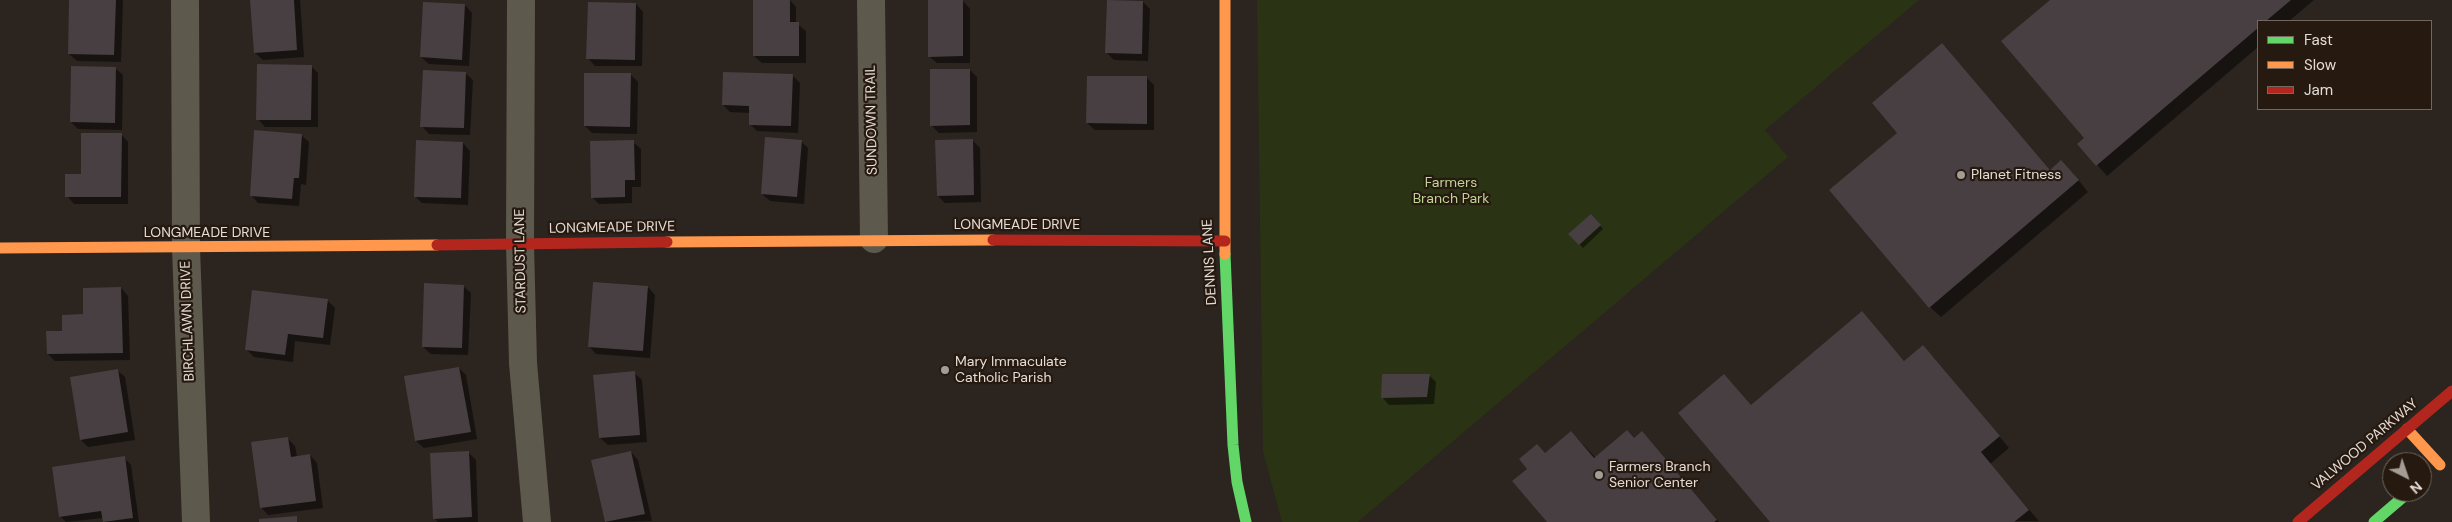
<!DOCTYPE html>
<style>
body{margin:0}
#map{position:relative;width:2452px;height:522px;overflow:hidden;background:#2b241f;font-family:"DM Sans",sans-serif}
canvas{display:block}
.legend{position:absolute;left:2257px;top:20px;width:175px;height:90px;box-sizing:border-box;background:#261a10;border:1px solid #72685f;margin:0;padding:6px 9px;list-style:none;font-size:15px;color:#e5dcd6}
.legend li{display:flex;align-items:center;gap:10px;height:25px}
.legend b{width:25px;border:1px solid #72685f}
.north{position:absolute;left:2382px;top:452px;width:50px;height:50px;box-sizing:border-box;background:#261a10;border:1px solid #72685f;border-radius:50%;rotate:139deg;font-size:14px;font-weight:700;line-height:20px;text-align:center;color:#e5dcd6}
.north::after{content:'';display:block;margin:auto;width:18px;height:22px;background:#a49c96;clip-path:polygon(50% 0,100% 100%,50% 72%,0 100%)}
</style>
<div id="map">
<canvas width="2452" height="522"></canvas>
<ul class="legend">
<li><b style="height:6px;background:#63d668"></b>Fast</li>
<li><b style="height:6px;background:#ff974d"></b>Slow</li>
<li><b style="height:6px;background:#b3261e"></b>Jam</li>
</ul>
<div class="north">N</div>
</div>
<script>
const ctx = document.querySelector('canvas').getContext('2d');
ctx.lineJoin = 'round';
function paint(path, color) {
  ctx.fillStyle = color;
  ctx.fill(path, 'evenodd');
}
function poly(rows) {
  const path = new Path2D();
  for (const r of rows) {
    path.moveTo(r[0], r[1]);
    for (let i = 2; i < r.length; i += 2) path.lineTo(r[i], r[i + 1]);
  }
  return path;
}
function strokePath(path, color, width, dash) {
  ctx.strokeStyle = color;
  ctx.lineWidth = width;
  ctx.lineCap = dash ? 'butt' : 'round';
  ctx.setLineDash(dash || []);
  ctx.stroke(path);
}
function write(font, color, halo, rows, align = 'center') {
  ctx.font = font + ' "DM Sans",sans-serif';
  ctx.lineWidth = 4.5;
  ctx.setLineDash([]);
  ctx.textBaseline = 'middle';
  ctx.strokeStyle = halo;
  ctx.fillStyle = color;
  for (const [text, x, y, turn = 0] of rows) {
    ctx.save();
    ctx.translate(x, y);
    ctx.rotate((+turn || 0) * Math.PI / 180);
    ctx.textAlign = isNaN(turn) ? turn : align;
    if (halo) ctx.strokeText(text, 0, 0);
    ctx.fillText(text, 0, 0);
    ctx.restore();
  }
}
const green = poly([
 [1257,0,1919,0,1765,130,1788,157,1358,522,1282,522,1263,452]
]);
const shadow = poly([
 [70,0,123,0,121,62,77,61,69,54],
 [251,0,300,0,304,57,263,60,255,53],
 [754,0,790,0,796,7,796,23,806,31,806,63,762,63,754,56],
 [2052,0,2314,0,2289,21,2258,21,2258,47,2107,176,2079,144,2086,138],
 [963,1,970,9,970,63,937,63,929,56],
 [1143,2,1150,9,1148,61,1114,60,1107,53],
 [636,4,643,12,642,66,595,66,588,58],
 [465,5,472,13,469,66,429,64,421,57],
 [1942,45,2051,171,2072,172,2088,192,1941,317,1930,307,1899,133],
 [311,66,318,73,318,127,265,127,258,119],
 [115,68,123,75,122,130,78,129,71,122],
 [970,70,977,77,977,132,939,133,931,125],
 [465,73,473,80,470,135,429,134,422,126],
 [630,74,638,82,637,134,592,133,585,126],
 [792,75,800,83,798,133,757,131,750,124,750,113,730,112,723,105],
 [1147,78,1154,85,1154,130,1095,130,1087,123],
 [121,134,128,142,128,204,74,204,67,196,82,175],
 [301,135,309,142,306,185,301,184,299,206,258,203,251,195],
 [972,140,980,148,981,202,945,203,938,196],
 [801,141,808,148,804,204,770,201,762,194],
 [633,142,641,149,641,187,632,187,632,203,599,204,592,197],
 [463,143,470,151,468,205,422,203,415,196],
 [1595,219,1603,229,1583,248,1570,234],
 [463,286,471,293,468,355,431,354,423,347],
 [648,287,655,295,650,358,596,354,589,346],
 [121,288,128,296,130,360,55,361,48,354,64,332],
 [327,300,335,308,330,345,295,341,293,362,254,357,246,349],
 [1862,313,1905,362,1933,357,2009,448,1990,464,2039,521,1771,522,1724,375,1751,406],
 [459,368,466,375,477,439,424,448,416,441],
 [117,370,125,377,135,440,88,447,81,440],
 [634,373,642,380,647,442,608,445,600,438],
 [1429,375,1436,382,1434,404,1389,405,1382,397],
 [1571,432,1596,458,1634,439,1642,433,1719,522,1548,522,1546,454],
 [288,439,295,446,297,457,310,455,317,463,323,508,268,515,261,507],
 [631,452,638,460,652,521,606,522,593,461],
 [469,453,476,460,478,522,438,522,434,518],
 [124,458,131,465,139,522,104,522,103,518,66,522,60,516]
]);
const building = poly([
 [69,0,116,0,114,55,68,54],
 [250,0,294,0,297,50,254,53],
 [753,0,790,0,790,22,799,22,799,56,753,56],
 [928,0,963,0,963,56,928,57],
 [1107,0,1143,1,1142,54,1105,53],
 [2050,0,2291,0,2266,21,2258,21,2258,28,2096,166,2077,144,2084,138,2001,41],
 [423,2,465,4,462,60,420,57],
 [588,2,636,3,635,60,586,59],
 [1942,43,2050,170,2061,160,2079,180,1929,308,1829,190,1897,133,1872,103],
 [257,64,312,65,311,120,256,120],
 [71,66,116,67,115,123,70,122],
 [930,69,970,69,970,125,930,126],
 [423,70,466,72,464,128,420,127],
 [723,72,793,74,791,126,749,125,749,106,722,105],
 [584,73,631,73,630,127,584,126],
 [1087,76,1147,76,1147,124,1086,123],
 [254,130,302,134,299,178,294,178,292,199,250,196],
 [81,133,122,133,121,197,65,197,65,174,81,174],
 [765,137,802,140,797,197,761,194],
 [973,139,974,195,937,196,935,140],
 [416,140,463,142,461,198,414,197],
 [634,140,635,180,625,180,625,197,591,198,590,141],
 [1591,214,1601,225,1579,245,1568,234],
 [593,282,648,286,643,351,588,347],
 [424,283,464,285,462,348,422,347],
 [121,287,123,353,47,354,46,331,62,331,62,315,83,314,83,288],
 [252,290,328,299,323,338,288,334,285,355,245,350],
 [1862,311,1904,361,1923,345,2000,436,1981,452,2029,510,2014,522,1770,522,1678,413,1724,374,1751,405],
 [459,367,471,432,415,441,404,376],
 [118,369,128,432,80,440,70,377],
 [635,371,640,435,599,438,593,375],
 [1382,374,1430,374,1427,397,1381,398],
 [1627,430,1634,438,1642,431,1717,520,1714,522,1547,522,1512,481,1527,469,1519,459,1537,444,1545,453,1571,431,1594,458],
 [288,437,291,457,310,454,316,501,260,508,251,442],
 [469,451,472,517,433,519,430,453],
 [631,451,645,514,605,522,591,460],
 [125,456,133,518,103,522,101,511,59,517,52,467],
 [297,516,297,522,259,522,259,519]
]);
const street = poly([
 [185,0,186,248,196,522],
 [521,0,520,244,523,363,537,522],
 [871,0,874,239]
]);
const fast = poly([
 [1225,254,1233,445,1237,482,1246,522],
 [2374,522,2409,492]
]);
const slow = poly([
 [667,242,993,240],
 [0,248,437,245],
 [1225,254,1225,0],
 [2407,429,2440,465]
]);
const jam = poly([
 [993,240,1225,241],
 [437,245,667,242],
 [2298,522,2452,391]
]);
const markers = [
 [1961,175,5,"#a49c96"],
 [945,370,5,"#a49c96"],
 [1599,475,5,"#a49c96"]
];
const streetNames = [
 ["SUNDOWN TRAIL",872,120,-91],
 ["LONGMEADE DRIVE",1017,225],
 ["LONGMEADE DRIVE",612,228,-1],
 ["LONGMEADE DRIVE",207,233],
 ["STARDUST LANE",521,261,-91],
 ["DENNIS LANE",1210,262,-93],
 ["BIRCHLAWN DRIVE",188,321,-92],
 ["VALWOOD PARKWAY",2365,445,-40]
];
const poiNames = [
 ["Planet Fitness",1971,175],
 ["Mary Immaculate",955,362],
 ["Catholic Parish",955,378],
 ["Farmers Branch",1609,467],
 ["Senior Center",1609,483]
];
const parkNames = [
 ["Farmers",1451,183],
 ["Branch Park",1451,199]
];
paint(green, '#2a3314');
paint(shadow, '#0007');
paint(building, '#473f42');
strokePath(street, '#5e594d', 28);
strokePath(fast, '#63d668', 11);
strokePath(slow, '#ff974d', 11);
strokePath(jam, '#b3261e', 11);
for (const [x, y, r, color] of markers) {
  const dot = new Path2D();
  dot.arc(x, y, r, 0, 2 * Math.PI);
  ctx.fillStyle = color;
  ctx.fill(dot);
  strokePath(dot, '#261a10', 2);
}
write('14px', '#e5dcd6', '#261a10', streetNames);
write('14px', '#e5dcd6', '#261a10', poiNames, 'left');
write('14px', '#bfd595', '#261a10', parkNames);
</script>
